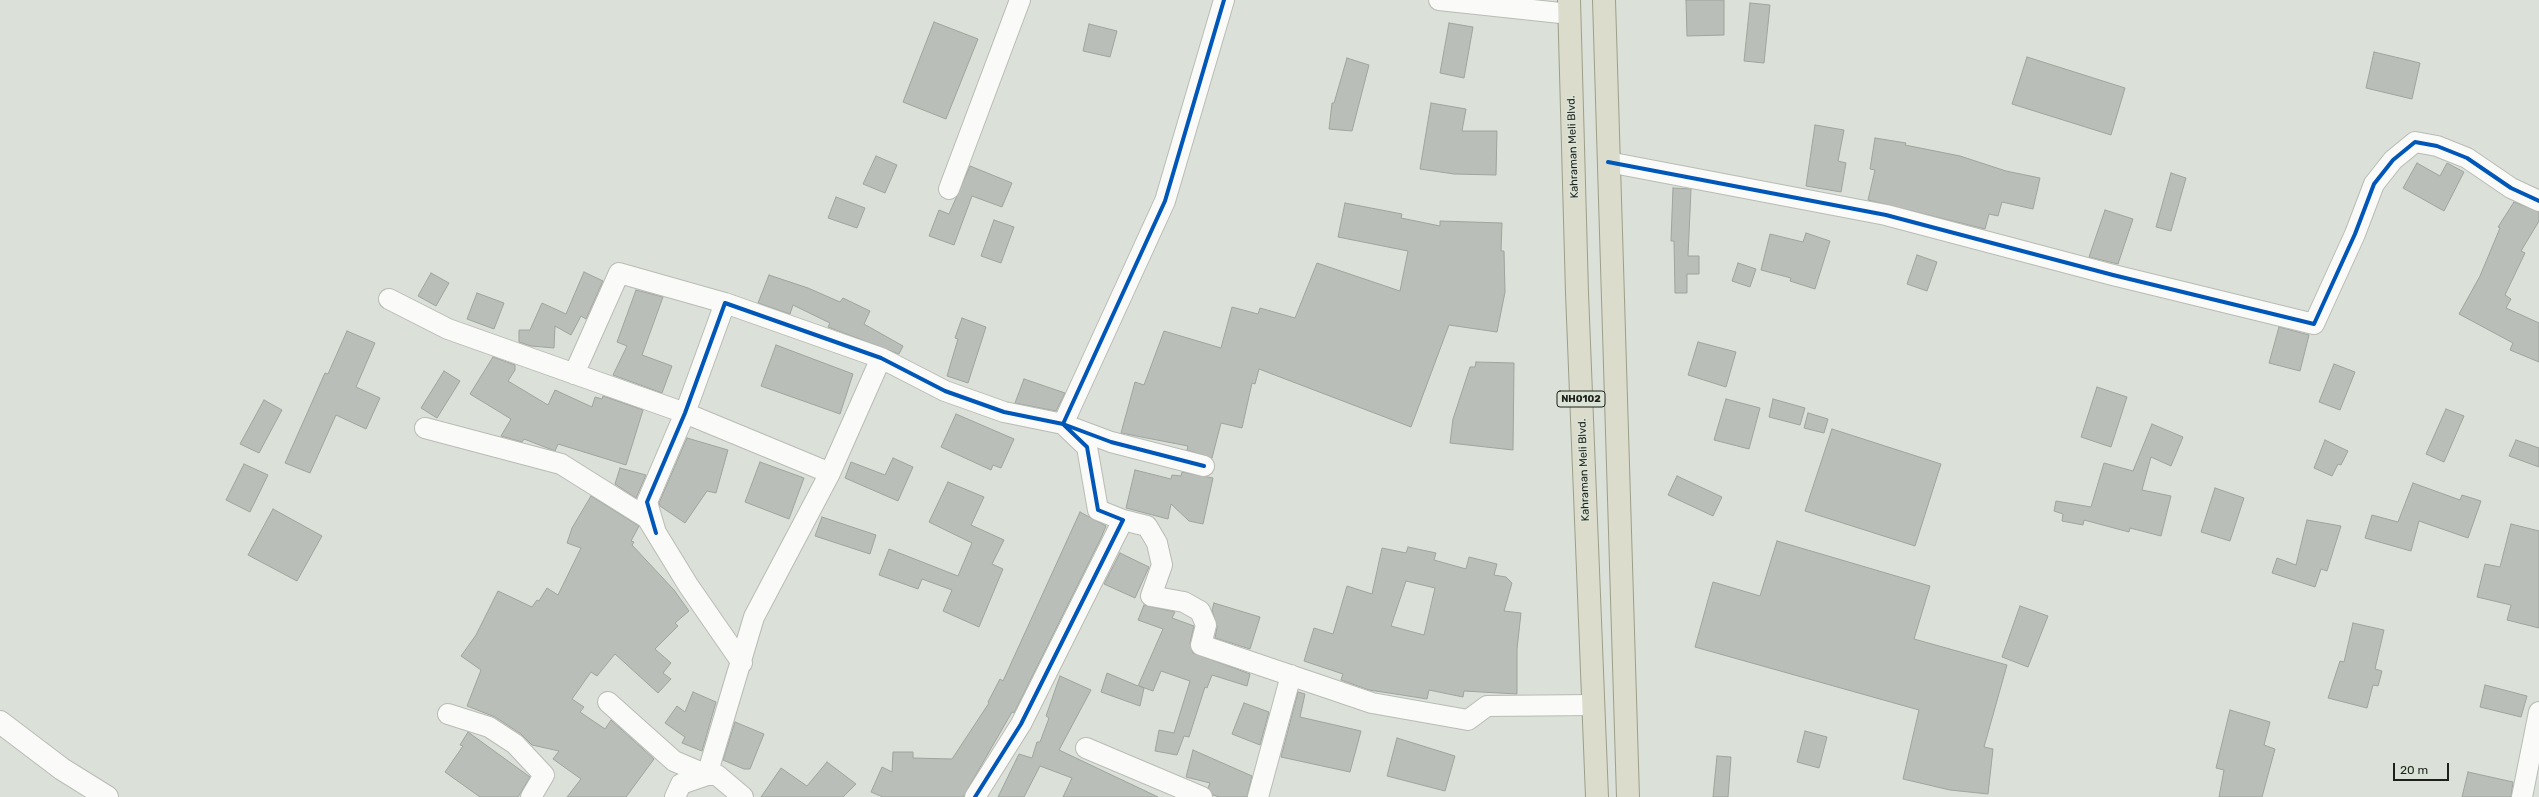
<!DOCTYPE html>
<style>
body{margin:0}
#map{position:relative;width:2539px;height:797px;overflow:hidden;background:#dbe0d8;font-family:Rubik,sans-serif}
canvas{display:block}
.scale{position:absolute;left:2393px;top:763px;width:56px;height:18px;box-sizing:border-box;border:2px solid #1d201b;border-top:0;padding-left:5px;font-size:12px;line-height:14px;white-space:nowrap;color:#1d201b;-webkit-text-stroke:3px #dae3d5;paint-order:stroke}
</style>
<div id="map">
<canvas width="2539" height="797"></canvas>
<div class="scale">20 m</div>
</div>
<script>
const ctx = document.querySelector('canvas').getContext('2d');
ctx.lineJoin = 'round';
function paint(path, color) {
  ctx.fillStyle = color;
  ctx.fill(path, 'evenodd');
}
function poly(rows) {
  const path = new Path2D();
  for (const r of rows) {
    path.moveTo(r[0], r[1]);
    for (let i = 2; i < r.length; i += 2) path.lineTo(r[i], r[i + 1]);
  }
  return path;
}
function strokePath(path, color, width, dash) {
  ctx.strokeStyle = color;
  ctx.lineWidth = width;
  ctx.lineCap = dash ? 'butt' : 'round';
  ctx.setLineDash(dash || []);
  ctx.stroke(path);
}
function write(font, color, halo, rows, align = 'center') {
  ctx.font = font + ' Rubik,sans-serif';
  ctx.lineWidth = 3;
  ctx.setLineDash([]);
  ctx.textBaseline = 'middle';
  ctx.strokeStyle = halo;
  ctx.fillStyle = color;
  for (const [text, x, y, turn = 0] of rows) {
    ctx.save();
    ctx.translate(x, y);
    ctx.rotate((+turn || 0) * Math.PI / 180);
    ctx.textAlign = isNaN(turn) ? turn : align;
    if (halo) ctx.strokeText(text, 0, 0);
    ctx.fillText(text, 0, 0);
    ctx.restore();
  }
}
const building = poly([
 [1686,0,1724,0,1724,35,1687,36,1686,0],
 [1750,3,1770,5,1764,63,1744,61,1750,3],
 [934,22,978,39,946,119,903,102,934,22],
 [1449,23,1473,27,1464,78,1440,73,1449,23],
 [1089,24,1117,31,1110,57,1083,51,1089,24],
 [2374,52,2420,63,2412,99,2366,88,2374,52],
 [2027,57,2125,88,2111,135,2012,104,2027,57],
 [1347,58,1369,65,1352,131,1329,129,1332,103,1334,103,1347,58],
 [1431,103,1466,109,1462,131,1497,131,1496,175,1454,174,1420,169,1431,103],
 [1815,125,1844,130,1838,161,1846,163,1841,192,1806,186,1815,125],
 [1875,138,1906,143,1905,145,1960,156,2006,171,2040,178,2033,209,2002,202,1998,216,1989,214,1985,229,1868,200,1875,170,1870,169,1875,138],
 [876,156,897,165,885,193,863,184,876,156],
 [2417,163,2440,176,2447,163,2464,172,2444,211,2403,188,2417,163],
 [970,166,1012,183,1002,207,972,196,954,245,929,236,939,210,949,214,970,166],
 [2171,173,2186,178,2171,231,2156,227,2171,173],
 [1673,188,1691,189,1688,256,1699,256,1699,274,1687,274,1687,293,1675,293,1674,241,1671,241,1673,188],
 [836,197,865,208,857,228,828,218,836,197],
 [2514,202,2539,212,2539,221,2521,251,2525,253,2505,295,2511,299,2506,308,2539,323,2539,362,2510,350,2513,343,2459,314,2480,276,2500,228,2498,227,2514,202],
 [1345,203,1402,214,1401,218,1440,226,1440,221,1502,223,1501,251,1504,251,1505,292,1497,332,1449,325,1411,427,1259,369,1255,384,1252,383,1242,428,1221,423,1212,458,1187,450,1188,446,1121,433,1135,382,1144,385,1164,331,1221,348,1232,307,1258,314,1260,308,1295,318,1317,263,1400,291,1408,251,1338,237,1345,203],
 [2105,210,2133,219,2118,264,2089,257,2105,210],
 [994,220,1014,227,1001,263,981,256,994,220],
 [1806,233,1830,241,1815,289,1790,281,1791,278,1761,270,1770,234,1803,242,1806,233],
 [1917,255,1937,262,1927,291,1907,284,1917,255],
 [1738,263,1756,269,1750,287,1732,281,1738,263],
 [584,272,603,281,586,319,581,316,571,335,555,326,554,348,531,346,519,342,519,330,530,330,542,303,566,314,584,272],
 [431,273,449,283,436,306,418,296,431,273],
 [769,275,808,288,840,302,843,298,870,311,864,324,903,346,899,354,828,327,830,323,793,305,790,314,758,303,769,275],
 [636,290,663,297,642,355,672,366,662,393,613,375,627,346,617,342,636,290],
 [477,293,504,303,494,329,467,319,477,293],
 [962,318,986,327,968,383,947,376,958,339,955,338,962,318],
 [2279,327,2309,335,2300,371,2269,363,2279,327],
 [347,331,375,343,356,387,380,398,366,429,336,415,310,473,285,463,325,373,328,374,347,331],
 [1698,342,1736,352,1726,387,1688,375,1698,342],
 [776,345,853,374,840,414,761,386,776,345],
 [493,357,515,365,515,370,508,381,548,405,555,390,592,407,595,397,602,399,603,396,643,410,626,465,558,444,555,451,524,439,522,442,501,436,511,419,470,394,493,357],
 [1476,362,1514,363,1513,450,1450,443,1453,419,1470,367,1475,367,1476,362],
 [2334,364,2355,372,2340,410,2319,402,2334,364],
 [444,371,460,381,437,418,421,408,444,371],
 [1024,379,1065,393,1056,411,1015,403,1024,379],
 [2097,387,2127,397,2111,447,2081,437,2097,387],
 [1726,399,1760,408,1749,449,1714,440,1726,399],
 [1773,399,1805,408,1800,425,1769,417,1773,399],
 [264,400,282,410,259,453,240,444,264,400],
 [2446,409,2464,416,2444,462,2426,454,2446,409],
 [1808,413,1828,419,1824,433,1804,428,1808,413],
 [956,414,1014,439,1001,468,993,465,991,470,941,447,956,414],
 [2152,424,2183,437,2171,466,2151,457,2142,490,2171,496,2161,536,2130,528,2129,532,2084,520,2083,525,2062,521,2063,514,2054,511,2056,501,2091,507,2104,463,2133,471,2152,424],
 [1832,429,1941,464,1915,546,1805,511,1832,429],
 [687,438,728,450,716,493,707,491,685,523,660,506,659,503,687,438],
 [2325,440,2348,451,2341,465,2338,464,2332,476,2314,468,2325,440],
 [2516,440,2539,448,2539,467,2509,456,2516,440],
 [893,458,913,467,898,501,845,478,851,462,885,475,893,458],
 [760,462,804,478,789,519,745,502,760,462],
 [244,464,268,475,250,512,226,500,244,464],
 [620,468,646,475,636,498,615,484,620,468],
 [1135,470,1171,479,1172,475,1181,476,1182,472,1213,478,1203,524,1189,521,1171,504,1168,519,1126,508,1135,470],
 [1677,476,1722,497,1713,516,1668,495,1677,476],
 [948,482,984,497,971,525,1004,540,992,564,1003,569,979,627,943,611,952,590,922,579,918,589,879,575,889,549,958,576,972,543,929,522,948,482],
 [2413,483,2460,500,2462,495,2481,501,2468,538,2419,521,2411,551,2365,538,2372,515,2398,522,2413,483],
 [2215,488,2244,498,2230,541,2201,532,2215,488],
 [591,496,639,526,631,541,634,542,632,545,674,590,689,611,675,623,678,626,655,649,671,663,663,673,671,679,658,693,615,654,597,676,591,672,572,699,584,707,580,712,605,729,611,720,654,759,626,797,567,797,581,779,553,759,559,751,532,745,521,734,495,717,467,706,481,670,461,656,476,635,498,591,532,607,537,600,539,601,547,588,558,595,581,548,567,543,572,528,591,496],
 [273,509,322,536,297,581,248,555,273,509],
 [1080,512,1106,526,1101,538,1014,713,1012,712,963,797,883,797,871,792,882,767,892,772,893,752,913,752,913,758,952,759,989,703,988,702,1000,679,1003,681,1080,512],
 [822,517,876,535,870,554,815,536,822,517],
 [2307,520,2341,526,2327,571,2321,569,2315,587,2272,573,2277,558,2296,565,2307,520],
 [2511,524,2539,531,2539,628,2507,620,2511,605,2477,597,2485,564,2500,567,2511,524],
 [1777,541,1930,586,1914,639,2007,665,1984,747,1993,749,1988,794,1950,790,1903,779,1919,710,1695,647,1713,582,1760,596,1777,541],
 [1408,547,1436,553,1434,560,1466,569,1469,557,1497,564,1494,575,1506,577,1512,583,1504,611,1521,613,1517,649,1517,694,1464,691,1463,697,1429,690,1427,699,1402,695,1369,690,1341,680,1343,674,1304,661,1314,628,1333,634,1347,586,1372,594,1382,548,1406,553,1408,547],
 [1406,581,1435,588,1424,635,1391,626,1406,581],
 [1120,553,1149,567,1135,598,1104,584,1120,553],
 [1214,603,1260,617,1250,649,1215,638,1217,627,1212,610,1214,603],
 [1144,605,1175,612,1172,618,1194,626,1190,643,1193,653,1250,674,1247,686,1212,675,1207,688,1205,687,1189,737,1184,736,1177,755,1155,751,1159,730,1174,733,1190,681,1161,671,1153,691,1139,686,1144,688,1140,706,1101,692,1107,673,1138,686,1163,629,1138,620,1144,605],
 [2020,606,2048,616,2028,667,2002,657,2020,606],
 [2353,623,2384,630,2375,669,2382,671,2378,686,2373,685,2367,708,2328,698,2340,661,2344,662,2353,623],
 [1060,676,1091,690,1059,750,1158,797,1063,797,1072,778,1040,766,1024,797,998,797,1019,754,1032,758,1037,742,1040,742,1049,718,1046,716,1060,676],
 [2485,685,2527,696,2521,717,2480,707,2485,685],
 [693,692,716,702,702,751,682,743,685,737,665,723,677,706,685,712,693,692],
 [1298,692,1305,694,1300,717,1361,731,1350,772,1281,757,1298,692],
 [1244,703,1269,712,1260,745,1232,734,1244,703],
 [2230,710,2270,722,2264,745,2275,749,2262,797,2219,797,2224,770,2216,768,2230,710],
 [735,722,764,734,750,769,744,769,723,760,735,722],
 [1805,731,1827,737,1819,768,1797,762,1805,731],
 [468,732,530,777,518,797,480,797,445,772,463,746,460,745,468,732],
 [1397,738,1455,756,1445,791,1387,776,1397,738],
 [1193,750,1252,776,1247,797,1219,797,1213,795,1208,788,1210,783,1186,777,1193,750],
 [1717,756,1731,757,1728,797,1713,797,1717,756],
 [827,762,856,784,843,797,761,797,781,768,807,786,827,762],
 [2468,772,2513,782,2511,797,2462,797,2468,772]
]);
const minor = poly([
 [1439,0,1570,14],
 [1608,162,1886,215,2113,275,2314,324,2355,234,2374,184,2393,160,2415,142,2437,146,2467,158,2511,188,2539,201],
 [949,189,1020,0],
 [389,299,448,329,685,413,830,473],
 [574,374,619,273,725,303],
 [425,428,561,464,647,518,688,585,742,663],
 [1123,520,1147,526,1157,543,1162,565,1151,596,1184,602,1200,611,1206,625,1201,645,1372,703,1468,720,1487,706,1594,705],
 [656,533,647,502,685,413,725,303,881,358,945,391,1004,412,1063,424,1111,442,1204,466],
 [608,702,674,761,707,775,717,775,743,797],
 [448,714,489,727,515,744,544,775,531,797],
 [1086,748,1202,797],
 [675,797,681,784,707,775,754,617,830,473,881,358],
 [975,797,1021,724,1123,520,1098,510,1087,447,1063,424,1165,201,1224,0],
 [1258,797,1291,675],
 [2522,797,2539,712]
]);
const tertiary = poly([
 [0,722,62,769,107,797]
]);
const trunk = poly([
 [1569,0,1577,293,1597,797],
 [1604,0,1628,797]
]);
const cycleway = poly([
 [1608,162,1886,215,2113,275,2314,324,2355,234,2374,184,2393,160,2415,142,2437,146,2467,158,2511,188,2539,201],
 [656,533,647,502,685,413,725,303,881,358,945,391,1004,412,1063,424,1111,442,1204,466],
 [975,797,1021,724,1123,520,1098,510,1087,447,1063,424,1165,201,1224,0]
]);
const shields = [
 [1581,399,48]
];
const shieldNames = [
 ["NH0102",1581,399]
];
const streetNames = [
 ["Kahraman Meli Blvd.",1573,147,-92],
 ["Kahraman Meli Blvd.",1584,470,-92]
];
paint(building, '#babeb9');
strokePath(building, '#9ea49e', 1);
strokePath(minor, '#b8bcb5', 22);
strokePath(tertiary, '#b8bcb5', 24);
strokePath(trunk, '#9c9f88', 24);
strokePath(minor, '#fafaf9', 20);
strokePath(tertiary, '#fafaf9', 22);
strokePath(trunk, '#dcdccd', 22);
strokePath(cycleway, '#0057b8', 4);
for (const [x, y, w] of shields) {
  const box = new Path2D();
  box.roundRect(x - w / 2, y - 8, w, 16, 3);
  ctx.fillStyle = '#dae3d5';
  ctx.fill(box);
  strokePath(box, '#1d201b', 1);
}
write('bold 10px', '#1d201b', null, shieldNames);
write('11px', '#1d201b', '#dae3d5', streetNames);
</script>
